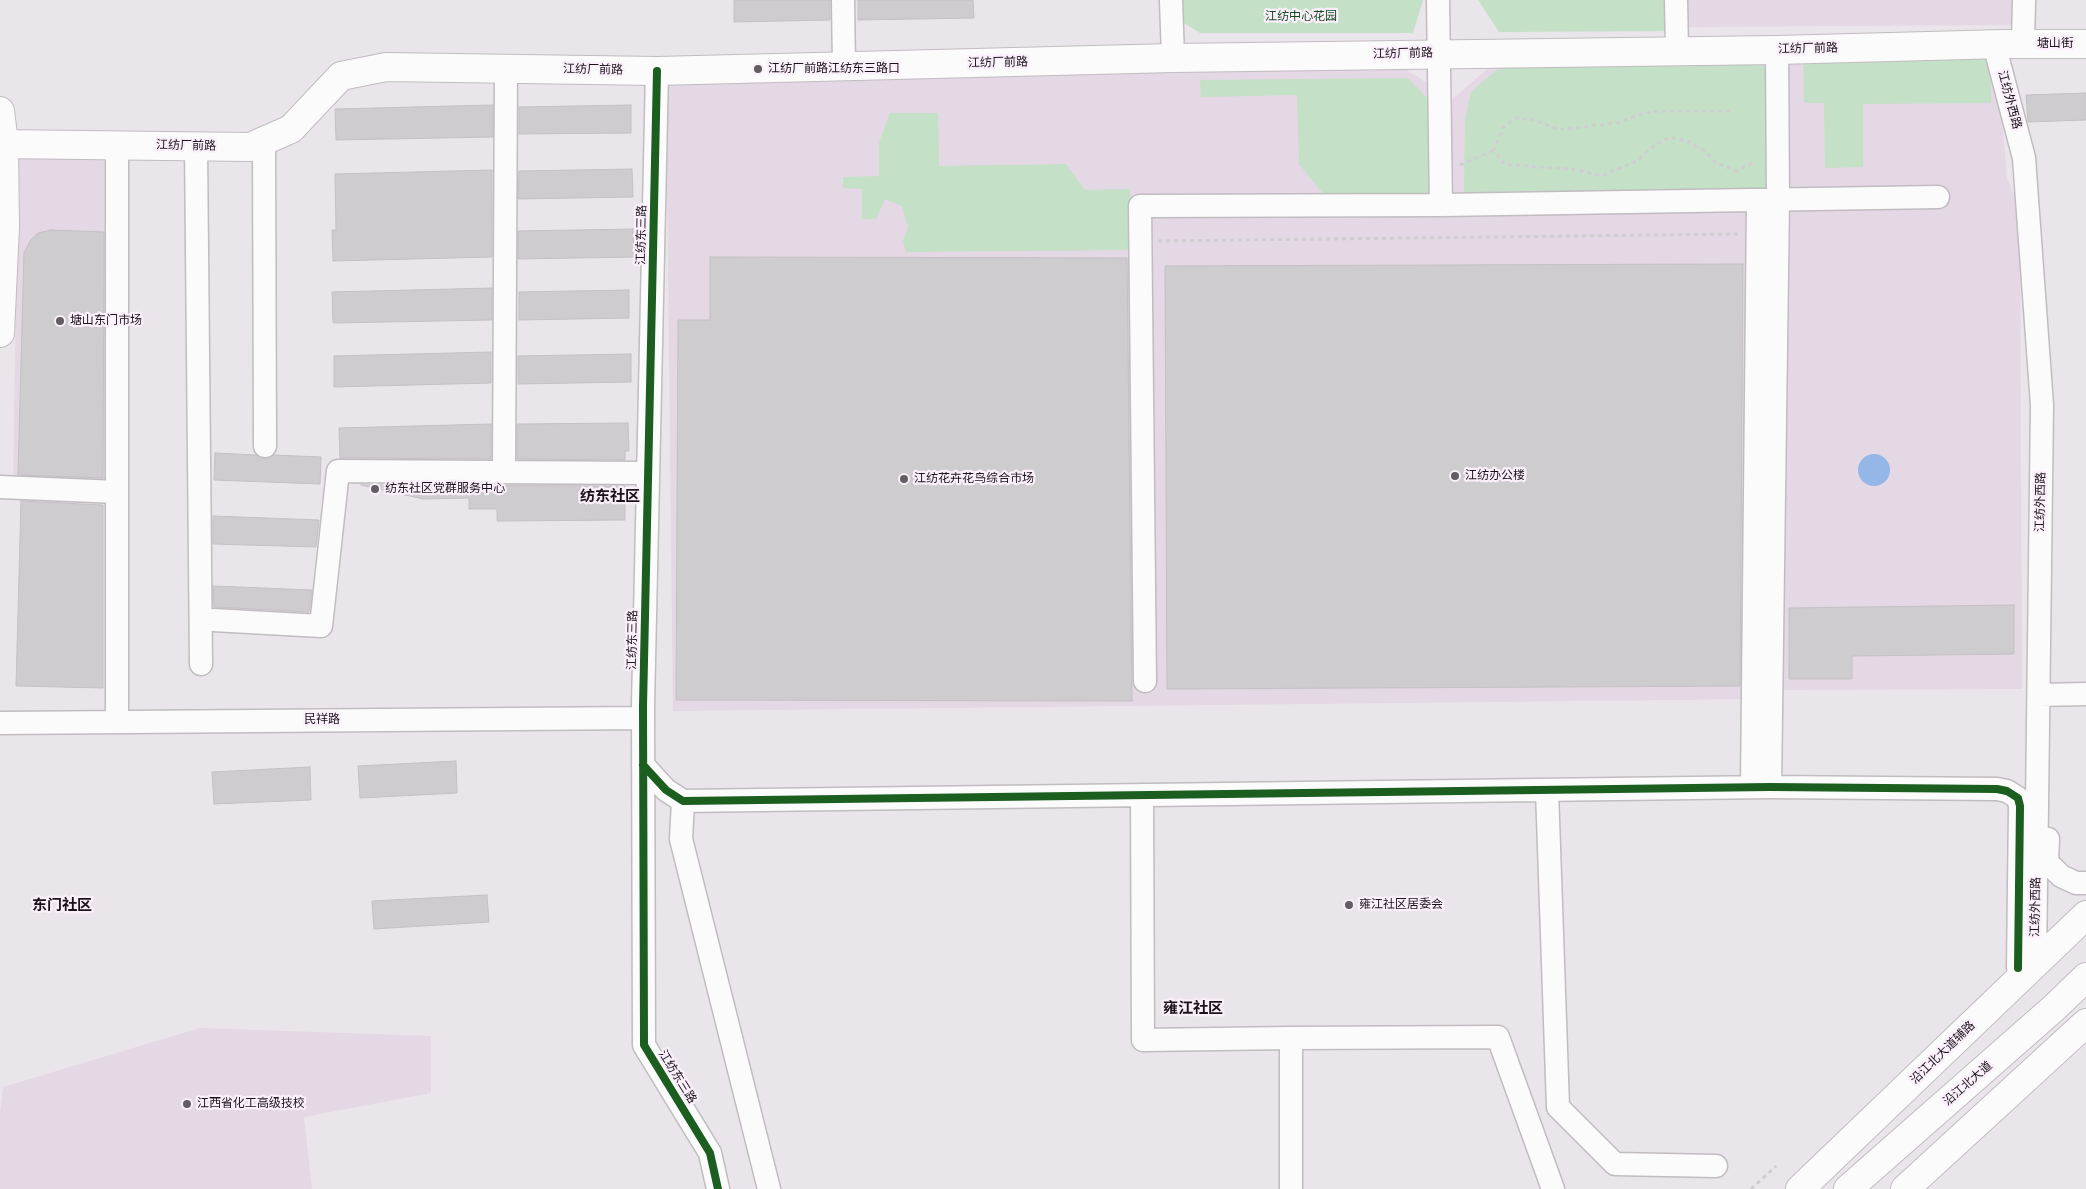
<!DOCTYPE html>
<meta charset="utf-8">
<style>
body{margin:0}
canvas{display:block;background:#eae5ea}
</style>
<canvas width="2086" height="1189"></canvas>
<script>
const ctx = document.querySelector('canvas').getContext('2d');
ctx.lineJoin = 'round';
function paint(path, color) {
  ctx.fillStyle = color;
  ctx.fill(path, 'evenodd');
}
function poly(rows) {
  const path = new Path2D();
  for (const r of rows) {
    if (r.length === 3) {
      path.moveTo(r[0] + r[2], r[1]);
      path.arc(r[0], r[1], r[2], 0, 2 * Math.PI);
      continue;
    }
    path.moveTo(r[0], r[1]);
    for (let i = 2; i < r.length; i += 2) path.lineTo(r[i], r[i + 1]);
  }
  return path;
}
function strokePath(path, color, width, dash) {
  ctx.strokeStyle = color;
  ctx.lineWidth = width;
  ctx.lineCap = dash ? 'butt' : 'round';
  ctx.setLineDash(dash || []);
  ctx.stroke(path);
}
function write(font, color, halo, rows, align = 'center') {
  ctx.font = font + ' "DejaVu Sans","Noto Sans SC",sans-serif';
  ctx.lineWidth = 4.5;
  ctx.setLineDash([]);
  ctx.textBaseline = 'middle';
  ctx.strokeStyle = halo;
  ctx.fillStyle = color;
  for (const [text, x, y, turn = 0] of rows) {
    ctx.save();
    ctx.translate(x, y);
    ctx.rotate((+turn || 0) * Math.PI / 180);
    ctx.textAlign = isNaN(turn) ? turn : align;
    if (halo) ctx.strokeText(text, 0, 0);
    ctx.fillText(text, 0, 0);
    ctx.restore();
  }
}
const built = poly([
 [1685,0,2017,0,2017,25,1686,27],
 [1789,58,1997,60,2007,178,2020,210,2022,689,1781,690],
 [1770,60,1762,699,673,711,666,83,1397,64,1453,99,1496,61],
 [104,156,106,488,13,485,18,157],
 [200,1028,431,1036,431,1093,304,1117,312,1189,0,1189,0,1115,3,1087]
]);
const green = poly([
 [1179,0,1423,0,1413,33,1200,33,1184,23,1179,12],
 [1478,0,1673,0,1674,31,1499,32],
 [1991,50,1991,103,1863,104,1863,167,1825,168,1824,103,1804,103,1803,52],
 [1768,61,1767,189,1464,192,1465,120,1471,92,1506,62],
 [1408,78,1428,99,1433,110,1433,196,1326,197,1299,164,1297,95,1201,97,1200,80],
 [890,113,938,113,939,166,1066,164,1085,190,1130,189,1131,250,906,252,903,241,908,227,902,206,885,199,876,219,862,219,862,189,843,188,843,177,879,176,879,143]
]);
const water = poly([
 [1874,470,16]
]);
const building = poly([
 [734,0,830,0,830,20,734,22,734,0],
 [858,0,973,0,974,18,858,20,858,0],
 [2086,93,2086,120,2028,122,2026,95,2086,93],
 [493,105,493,137,336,140,335,109,493,105],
 [631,105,631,133,519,134,519,107,631,105],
 [632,169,633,197,518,199,519,171,632,169],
 [492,170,492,257,333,261,332,230,336,230,335,174,492,170],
 [633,229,634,257,518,259,518,231,633,229],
 [51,230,104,232,103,478,18,475,24,253,30,241,38,233,51,230],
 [710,257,1127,258,1132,701,676,700,678,320,710,320,710,257],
 [1743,264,1740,686,1167,689,1165,266,1743,264],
 [492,288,492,320,333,323,332,292,492,288],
 [629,290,629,318,519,320,519,292,629,290],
 [491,352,491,383,334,387,334,356,491,352],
 [631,354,631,382,518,384,518,356,631,354],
 [628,423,629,451,625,451,625,460,517,459,517,424,628,423],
 [491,424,491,459,340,458,339,428,491,424],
 [215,453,256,455,265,459,274,455,321,457,320,484,214,480,215,453],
 [361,485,625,486,625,520,497,521,497,509,469,509,469,498,423,499,361,485],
 [21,501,103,505,103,688,16,686,21,501],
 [213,516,319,520,316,547,213,544,213,516],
 [213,586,312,590,309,612,214,607,213,586],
 [2014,605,2014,654,1852,656,1852,679,1789,679,1789,608,2014,605],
 [456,761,457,793,360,798,358,766,456,761],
 [310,767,311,800,214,804,212,772,310,767],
 [487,895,489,922,374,929,372,901,487,895]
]);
const path = poly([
 [1730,111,1658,111,1641,114,1621,122,1559,130,1532,119,1515,118,1503,128,1494,150,1504,164,1579,170,1601,176,1637,161,1655,145,1670,137,1689,142,1705,151,1716,163,1737,171,1753,163],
 [1460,165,1494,150],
 [1158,241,1739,234],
 [1751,1189,1776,1166]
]);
const minor = poly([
 [843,0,844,66],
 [1171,0,1173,58],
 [1438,0,1441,205],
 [1676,0,1677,50],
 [1994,44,2024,158,2042,405,2035,964],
 [2023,44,2024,0],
 [657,71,643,706,644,1045,710,1153,718,1189],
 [264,141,265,446],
 [117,145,117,711],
 [196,146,201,664],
 [504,471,506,69],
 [0,487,117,492],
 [213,620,321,626,338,471,648,473],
 [1145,681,1140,206,1441,205,1938,197],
 [2039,695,2086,694],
 [0,723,643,718],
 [643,765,666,790,683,801,1770,787,1997,789,2007,791,2018,798,2020,806,2018,968],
 [1752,787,1758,200],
 [1770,787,1778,199,1777,50],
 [1547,790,1558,1107,1615,1164,1716,1166],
 [1142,795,1143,1040,1291,1038,1291,1189],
 [683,801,681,839,769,1189],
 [2048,839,2047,862,2061,876,2076,883,2086,883],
 [1291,1038,1498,1037,1553,1189]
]);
const major = poly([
 [0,111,4,143,5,227,0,333],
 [0,144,250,147,291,129,341,76,386,67,657,71,1173,58,1777,50,2004,44,2086,44],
 [1800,1189,2086,915]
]);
const highway = poly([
 [1848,1189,2055,1007,2086,977],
 [1905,1189,2086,1023]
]);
const cycleway = poly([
 [657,71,643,706,644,1045,710,1153,718,1189],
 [643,765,666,790,683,801,1770,787,1997,789,2007,791,2018,798,2020,806,2018,968]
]);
const markers = [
 [758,69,5,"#625d62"],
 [60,321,5,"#625d62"],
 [1455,476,5,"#625d62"],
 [904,479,5,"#625d62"],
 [375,489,5,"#625d62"],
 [1349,905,5,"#625d62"],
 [187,1104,5,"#625d62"]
];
const parkNames = [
 ["江纺中心花园",1301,17]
];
const streetNames = [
 ["塘山街",2055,44],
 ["江纺厂前路",1808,49,-1],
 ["江纺厂前路",1403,54,-1],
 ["江纺厂前路",998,63,-1],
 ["江纺厂前路",593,70,1],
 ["江纺外西路",2009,100,75],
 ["江纺厂前路",186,146,1],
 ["江纺东三路",642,235,-89],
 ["江纺外西路",2041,502,-89],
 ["江纺东三路",633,640,-89],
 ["民祥路",322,720],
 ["江纺外西路",2036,907,-89],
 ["沿江北大道辅路",1943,1053,-44],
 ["江纺东三路",677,1077,58],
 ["沿江北大道",1968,1084,-41]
];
const poiNames = [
 ["江纺厂前路江纺东三路口",768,69],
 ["塘山东门市场",70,321],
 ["江纺办公楼",1465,476],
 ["江纺花卉花鸟综合市场",914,479],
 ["纺东社区党群服务中心",385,489],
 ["雍江社区居委会",1359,905],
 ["江西省化工高级技校",197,1104]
];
const quarterNames = [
 ["纺东社区",610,497],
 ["东门社区",62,906],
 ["雍江社区",1193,1009]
];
paint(built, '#e3d8e3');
paint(green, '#c4e0c7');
paint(water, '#95b7e7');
paint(building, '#cfcccf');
strokePath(building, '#c4c0c4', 1);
strokePath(minor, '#c0bcc0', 25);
strokePath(major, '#c0bcc0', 30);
strokePath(highway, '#c0bcc0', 30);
strokePath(path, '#cfcdcf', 3, [4, 4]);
strokePath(minor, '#fcfbfc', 22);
strokePath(major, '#fcfbfc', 28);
strokePath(highway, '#fcfbfc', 28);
strokePath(cycleway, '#1b5e20', 8);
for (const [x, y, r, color] of markers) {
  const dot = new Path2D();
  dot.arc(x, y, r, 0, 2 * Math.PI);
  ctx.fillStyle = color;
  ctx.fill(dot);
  strokePath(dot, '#faeffa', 2);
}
write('12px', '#164920', '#faeffa', parkNames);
write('12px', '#181418', '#faeffa', streetNames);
write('12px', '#181418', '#faeffa', poiNames, 'left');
write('bold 15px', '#181418', '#faeffa', quarterNames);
</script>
